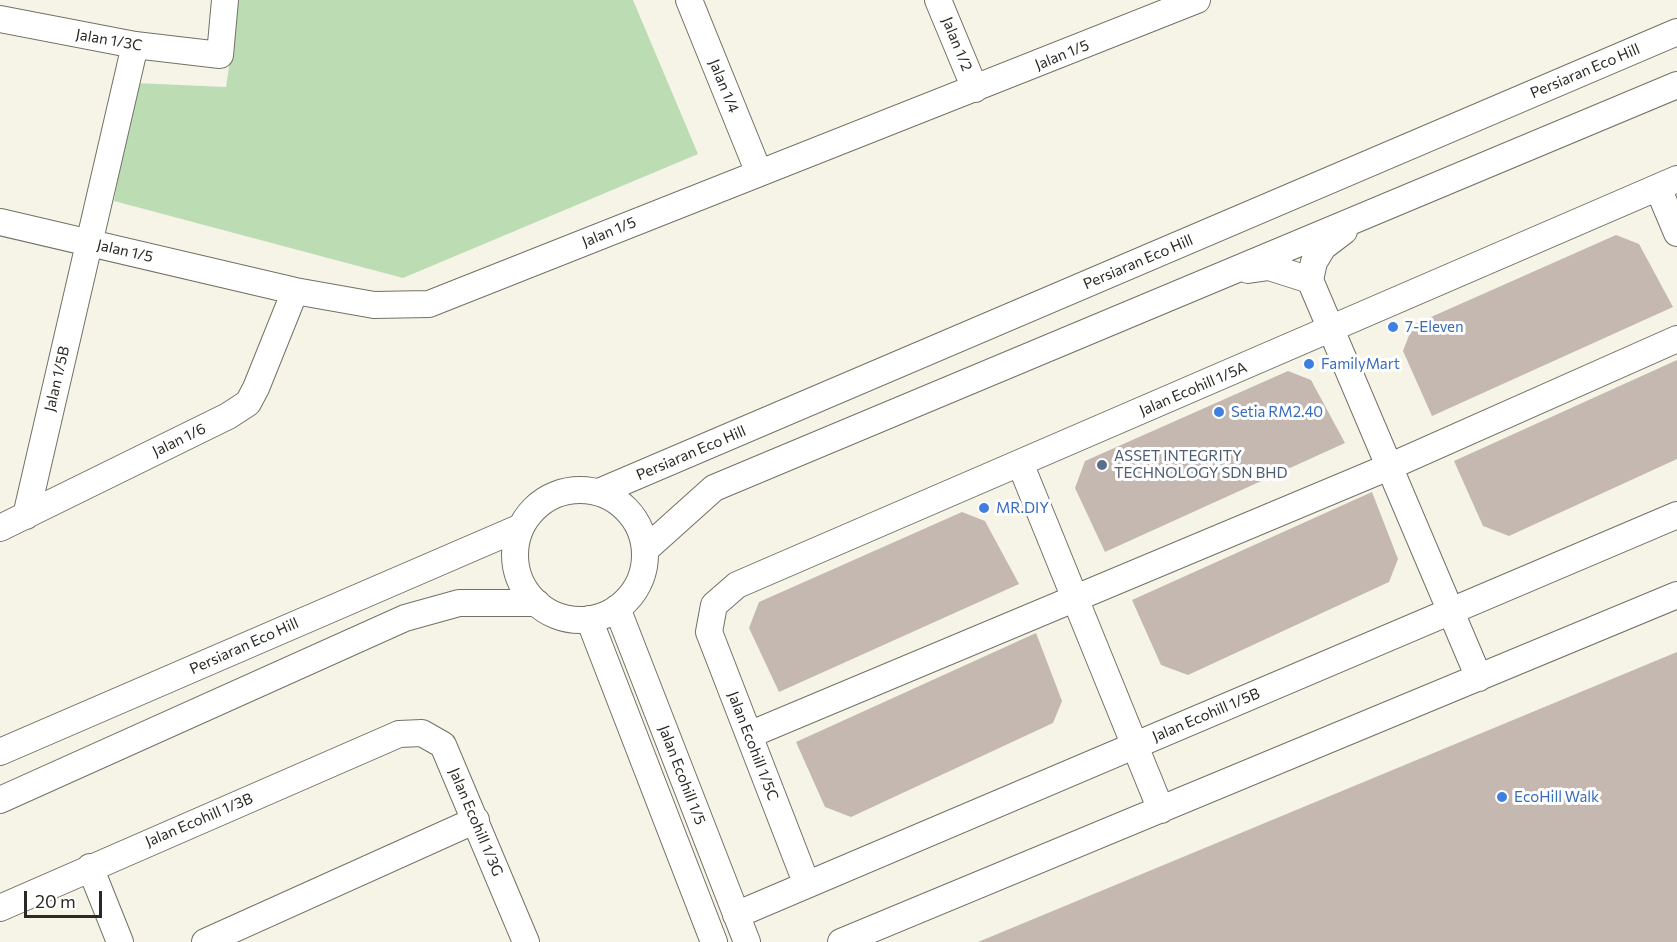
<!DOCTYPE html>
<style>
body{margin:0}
#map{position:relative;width:1677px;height:942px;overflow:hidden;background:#f6f4e7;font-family:Commissioner,sans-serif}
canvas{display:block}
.scale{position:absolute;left:24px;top:891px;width:78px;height:27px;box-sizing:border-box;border:3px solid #2a2a25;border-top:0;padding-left:8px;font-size:18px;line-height:21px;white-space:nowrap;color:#2a2a25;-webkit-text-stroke:4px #fff;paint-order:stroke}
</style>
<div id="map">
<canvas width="1677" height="942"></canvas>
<div class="scale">20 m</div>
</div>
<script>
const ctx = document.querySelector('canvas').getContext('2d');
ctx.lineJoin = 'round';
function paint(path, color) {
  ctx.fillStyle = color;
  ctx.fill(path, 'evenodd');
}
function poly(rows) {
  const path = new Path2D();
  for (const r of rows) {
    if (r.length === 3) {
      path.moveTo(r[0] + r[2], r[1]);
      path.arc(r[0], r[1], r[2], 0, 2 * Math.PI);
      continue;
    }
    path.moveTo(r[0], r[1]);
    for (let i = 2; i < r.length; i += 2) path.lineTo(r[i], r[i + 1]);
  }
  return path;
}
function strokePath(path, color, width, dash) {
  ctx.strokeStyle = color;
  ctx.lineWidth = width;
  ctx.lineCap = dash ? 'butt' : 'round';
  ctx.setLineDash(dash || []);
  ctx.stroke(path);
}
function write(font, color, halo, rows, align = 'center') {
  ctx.font = font + ' Commissioner,sans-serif';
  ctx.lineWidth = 6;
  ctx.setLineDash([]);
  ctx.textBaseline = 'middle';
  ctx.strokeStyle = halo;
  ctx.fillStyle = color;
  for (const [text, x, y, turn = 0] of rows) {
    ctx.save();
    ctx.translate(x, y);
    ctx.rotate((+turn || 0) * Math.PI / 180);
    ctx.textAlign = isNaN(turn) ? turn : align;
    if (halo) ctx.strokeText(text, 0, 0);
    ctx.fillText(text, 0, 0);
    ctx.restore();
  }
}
const green = poly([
 [239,0,633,0,698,154,403,278,114,201,135,83,226,87]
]);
const building = poly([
 [1616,235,1639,244,1673,307,1432,416,1403,351,1413,325],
 [1677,360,1677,459,1509,536,1483,526,1454,461],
 [1288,371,1311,380,1345,443,1105,552,1075,488,1085,461],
 [1372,492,1398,559,1389,582,1188,675,1161,665,1132,600],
 [962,512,985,521,1019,584,779,692,749,628,759,602],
 [1036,633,1062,701,1053,723,851,817,825,807,796,742],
 [1677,652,1677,942,978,942]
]);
const minor = poly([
 [689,0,759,173],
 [938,0,975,89],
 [0,19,135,45,220,55,225,0],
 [1658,188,1677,233],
 [0,222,295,291,374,305,429,304,1197,0],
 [1344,231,1323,247,1314,262,1310,280,1479,678],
 [1248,270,1269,267,1310,280],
 [1020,463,1161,810],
 [580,555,65],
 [599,492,1677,32],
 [26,516,135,45],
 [0,528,228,416,248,403,256,388,295,291],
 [646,549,714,488,1677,85],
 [617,608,747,942],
 [589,619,714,942],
 [749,735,1391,466,1677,339],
 [0,752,521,527],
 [0,800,405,618,459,603,537,603],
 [90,867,120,942],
 [807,885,709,632,714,605,737,585,1677,179],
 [0,908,399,734,422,733,443,745,526,942],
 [736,915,1677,515],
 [205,942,476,820],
 [841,942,1677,595]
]);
const markers = [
 [1393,327,6,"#3f7fe0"],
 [1309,364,6,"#3f7fe0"],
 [1219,412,6,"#3f7fe0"],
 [1102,465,6,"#5c6f8a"],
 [984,508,6,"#3f7fe0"],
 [1502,797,6,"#3f7fe0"]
];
const streetNames = [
 ["Jalan 1/3C",109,40,10],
 ["Jalan 1/2",957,44,68],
 ["Jalan 1/5",1062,55,-22],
 ["Persiaran Eco Hill",1585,71,-23],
 ["Jalan 1/4",724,86,68],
 ["Jalan 1/5",609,232,-22],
 ["Jalan 1/5",125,251,13],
 ["Persiaran Eco Hill",1138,262,-23],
 ["Jalan 1/5B",57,379,-77],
 ["Jalan Ecohill 1/5A",1193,389,-23],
 ["Jalan 1/6",179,440,-26],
 ["Persiaran Eco Hill",691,453,-23],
 ["Persiaran Eco Hill",244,646,-24],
 ["Jalan Ecohill 1/5B",1206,715,-23],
 ["Jalan Ecohill 1/5C",753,746,69],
 ["Jalan Ecohill 1/5",682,775,69],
 ["Jalan Ecohill 1/3B",199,820,-23],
 ["Jalan Ecohill 1/3G",476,822,67]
];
const shopNames = [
 ["7-Eleven",1405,327],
 ["FamilyMart",1321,364],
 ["Setia RM2.40",1231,412],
 ["MR.DIY",996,508],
 ["EcoHill Walk",1514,797]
];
const serviceNames = [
 ["ASSET INTEGRITY",1114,456],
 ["TECHNOLOGY SDN BHD",1114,473]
];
paint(green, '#bcddb4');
paint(building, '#c4b8b1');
strokePath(minor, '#737166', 28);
strokePath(minor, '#fff', 26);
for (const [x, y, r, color] of markers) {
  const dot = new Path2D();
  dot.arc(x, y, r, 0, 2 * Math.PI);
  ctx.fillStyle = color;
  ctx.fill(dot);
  strokePath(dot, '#fff', 2);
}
write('15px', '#2a2a25', '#fff', streetNames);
write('15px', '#366cbe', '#fff', shopNames, 'left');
write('15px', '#4e5e75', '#fff', serviceNames, 'left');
</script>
